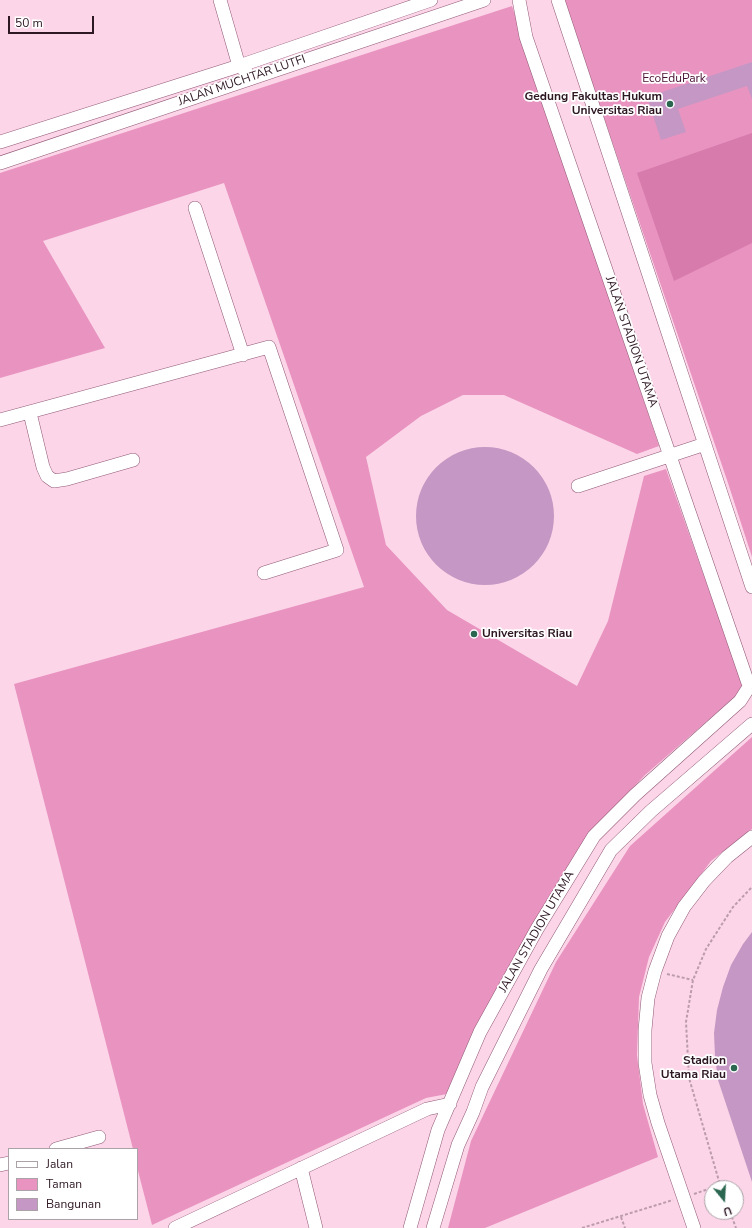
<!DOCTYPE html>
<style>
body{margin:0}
#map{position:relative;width:752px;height:1228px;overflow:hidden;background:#fcd6e8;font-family:"Nunito Sans",sans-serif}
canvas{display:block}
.legend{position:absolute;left:8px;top:1148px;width:130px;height:72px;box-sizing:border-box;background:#fff;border:1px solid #aba2a7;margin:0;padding:5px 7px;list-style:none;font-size:12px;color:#2d1723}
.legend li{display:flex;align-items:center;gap:8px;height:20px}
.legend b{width:20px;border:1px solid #aba2a7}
.north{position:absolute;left:704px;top:1180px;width:40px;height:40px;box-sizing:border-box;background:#fff;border:1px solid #aba2a7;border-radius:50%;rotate:162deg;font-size:11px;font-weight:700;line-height:16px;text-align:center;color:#2d1723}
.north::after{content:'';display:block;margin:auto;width:14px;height:18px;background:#2a6650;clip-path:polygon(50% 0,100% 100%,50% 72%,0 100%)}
.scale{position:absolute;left:8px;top:16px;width:86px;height:18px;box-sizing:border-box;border:2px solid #2d1723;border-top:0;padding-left:5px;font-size:12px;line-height:14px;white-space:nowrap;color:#2d1723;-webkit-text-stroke:3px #fff;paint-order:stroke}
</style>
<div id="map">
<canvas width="752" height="1228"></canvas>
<ul class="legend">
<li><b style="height:5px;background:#fff"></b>Jalan</li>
<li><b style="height:11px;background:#e993c0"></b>Taman</li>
<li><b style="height:11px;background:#c597c4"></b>Bangunan</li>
</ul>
<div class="north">U</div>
<div class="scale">50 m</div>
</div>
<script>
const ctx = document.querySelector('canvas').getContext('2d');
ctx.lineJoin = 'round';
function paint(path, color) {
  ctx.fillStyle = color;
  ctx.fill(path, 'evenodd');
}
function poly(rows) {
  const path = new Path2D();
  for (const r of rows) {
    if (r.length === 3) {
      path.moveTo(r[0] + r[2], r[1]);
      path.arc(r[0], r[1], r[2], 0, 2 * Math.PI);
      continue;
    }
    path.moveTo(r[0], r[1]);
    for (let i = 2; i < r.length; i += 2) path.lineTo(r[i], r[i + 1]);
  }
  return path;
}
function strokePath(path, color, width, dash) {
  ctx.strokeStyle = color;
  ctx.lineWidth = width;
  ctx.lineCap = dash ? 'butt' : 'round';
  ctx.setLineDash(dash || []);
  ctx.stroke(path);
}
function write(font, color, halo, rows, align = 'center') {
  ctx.font = font + ' "Nunito Sans",sans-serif';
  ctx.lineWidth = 3.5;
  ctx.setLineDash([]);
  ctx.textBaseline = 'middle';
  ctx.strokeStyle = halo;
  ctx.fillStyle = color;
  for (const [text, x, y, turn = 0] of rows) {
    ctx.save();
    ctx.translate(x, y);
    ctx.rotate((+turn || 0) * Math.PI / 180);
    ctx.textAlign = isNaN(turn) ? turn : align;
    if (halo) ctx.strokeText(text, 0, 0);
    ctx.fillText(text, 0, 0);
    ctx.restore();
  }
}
const green = poly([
 [564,0,752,0,752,557,728,483],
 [512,6,659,446,637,454,504,395,463,395,421,416,366,457,386,545,447,610,577,686,608,621,644,476,666,469,744,689,645,775,590,833,502,978,452,1093,426,1098,152,1225,137,1167,137,1149,133,1149,14,684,364,587,224,183,43,241,105,348,0,378,0,173],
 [752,737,752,829,711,861,665,922,649,957,639,997,637,1055,643,1104,658,1157,485,1228,448,1228,471,1141,556,962,630,846]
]);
const forest = poly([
 [752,133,752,243,674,281,637,173]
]);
const building = poly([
 [752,62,752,99,747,86,678,109,686,132,661,140,647,97],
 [485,516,69],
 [752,932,752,1182,718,1080,715,1057,714,1033,717,1010,723,987,731,965,743,944]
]);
const path = poly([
 [667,974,693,980],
 [721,1188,689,1078,686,1022,693,980,706,949,733,907,752,887],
 [694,1194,720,1185],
 [730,1212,736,1228],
 [621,1217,625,1228],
 [582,1228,673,1200]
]);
const minor = poly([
 [220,0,239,66,246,71],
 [519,0,526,37,748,683],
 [558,0,752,587],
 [0,142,239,66,431,0],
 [0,163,484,0],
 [195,208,243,355],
 [30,413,43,467,47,476,54,481,67,479,133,460],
 [0,420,269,347,337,550,264,573],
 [578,486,705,444],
 [56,1149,99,1137],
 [0,1165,9,1163],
 [301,1168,316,1228],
 [175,1228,427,1109,450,1104],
 [410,1228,438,1130,480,1032,537,929,594,836,635,795,740,701,747,690],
 [433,1228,458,1145,473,1112,482,1087,541,969,611,850,651,811,752,724],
 [694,1228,658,1123,650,1095,645,1063,645,1030,648,998,655,971,668,936,684,907,704,881,727,857,752,837]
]);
const markers = [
 [670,104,4,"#2a6650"],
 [474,634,4,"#2a6650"],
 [734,1068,4,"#2a6650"]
];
const parkNames = [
 ["EcoEduPark",674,79]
];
const streetNames = [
 ["JALAN MUCHTAR LUTFI",242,81,-19],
 ["JALAN STADION UTAMA",631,342,71],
 ["JALAN STADION UTAMA",537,932,-60]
];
const poiNames = [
 ["Gedung Fakultas Hukum",662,97],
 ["Universitas Riau",662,111],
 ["Universitas Riau",482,634,"left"],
 ["Stadion",726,1061],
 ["Utama Riau",726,1075]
];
paint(green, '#e993c0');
paint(forest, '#d77bad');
paint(building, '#c597c4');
strokePath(minor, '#905976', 14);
strokePath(path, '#bc9bac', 2, [3, 2]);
strokePath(minor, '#fff', 13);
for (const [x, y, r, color] of markers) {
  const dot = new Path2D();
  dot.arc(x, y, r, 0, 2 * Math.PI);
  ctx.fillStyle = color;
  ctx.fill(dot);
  strokePath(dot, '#fff', 1.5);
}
write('12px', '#480f32', '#fff', parkNames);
write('12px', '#2d1723', '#fff', streetNames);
write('bold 12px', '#2d1723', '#fff', poiNames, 'right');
</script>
